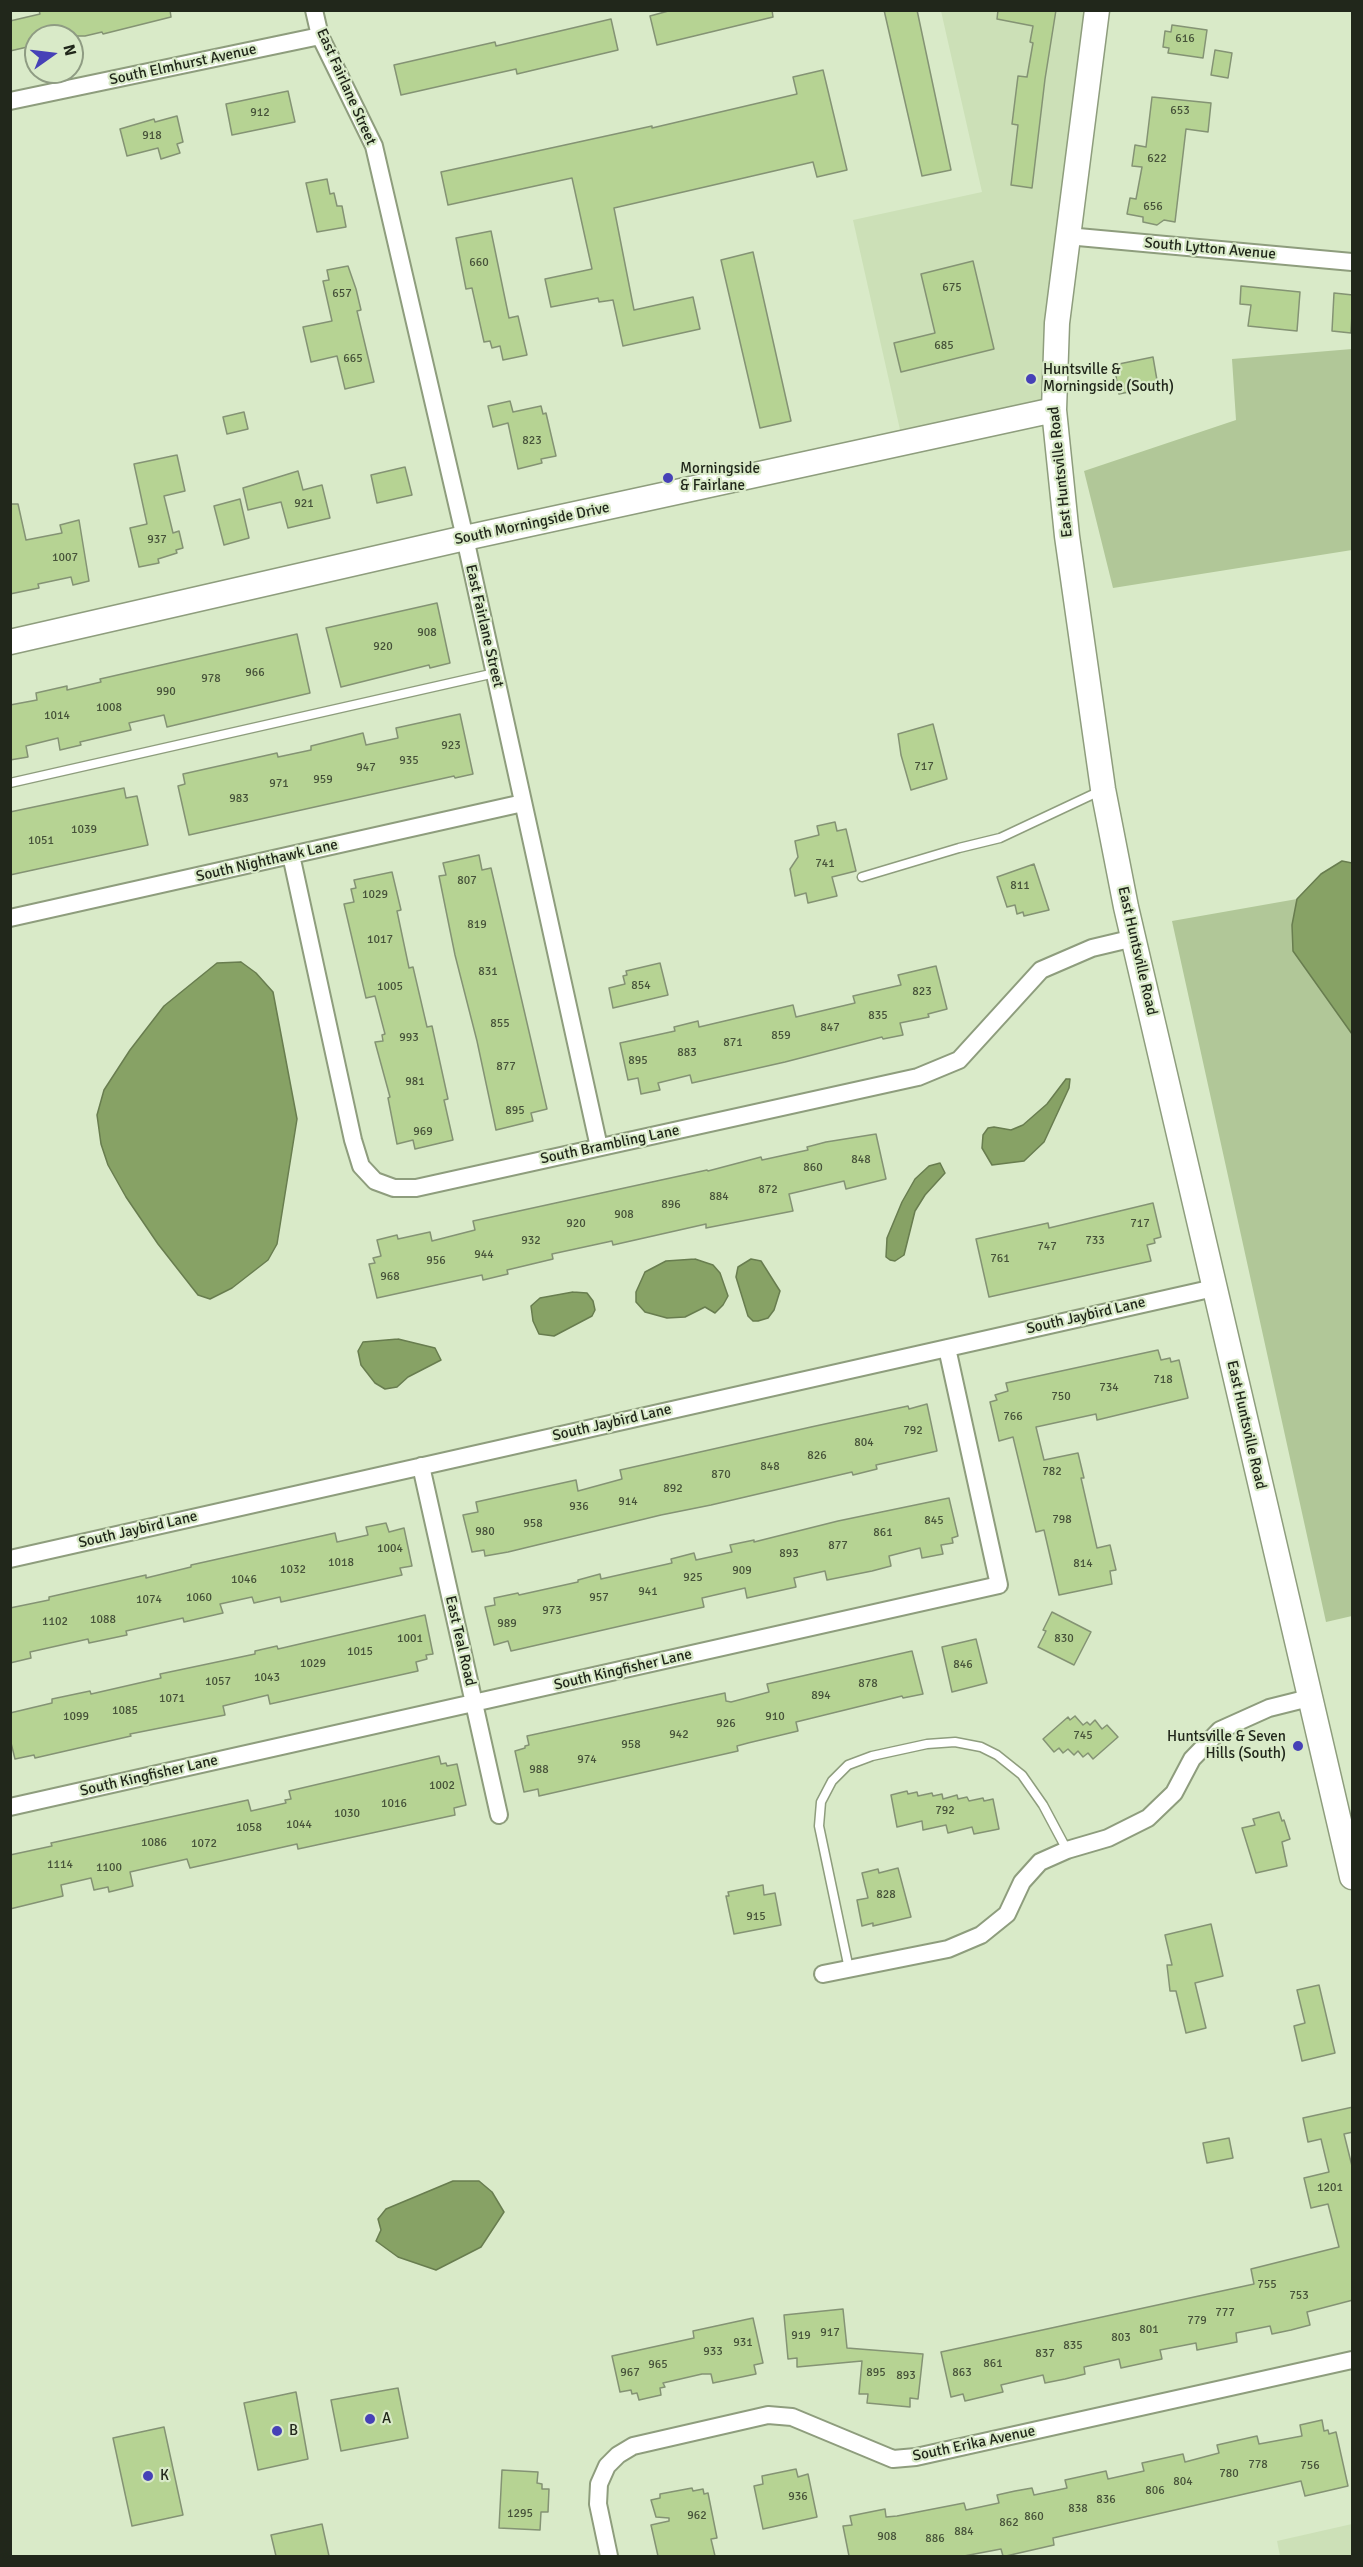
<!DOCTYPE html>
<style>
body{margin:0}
#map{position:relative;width:1363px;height:2567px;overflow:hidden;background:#d9eac8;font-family:Signika,sans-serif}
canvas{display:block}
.frame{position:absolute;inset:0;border:12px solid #21271b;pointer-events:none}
.north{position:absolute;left:24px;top:24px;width:60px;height:60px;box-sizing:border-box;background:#d9eac8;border:2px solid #8f9c83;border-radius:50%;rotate:76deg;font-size:16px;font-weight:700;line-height:24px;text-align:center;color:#21271b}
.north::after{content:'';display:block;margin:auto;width:21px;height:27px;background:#4641b7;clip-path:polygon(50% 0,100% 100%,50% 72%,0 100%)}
</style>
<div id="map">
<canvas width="1363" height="2567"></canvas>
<div class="frame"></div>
<div class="north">N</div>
</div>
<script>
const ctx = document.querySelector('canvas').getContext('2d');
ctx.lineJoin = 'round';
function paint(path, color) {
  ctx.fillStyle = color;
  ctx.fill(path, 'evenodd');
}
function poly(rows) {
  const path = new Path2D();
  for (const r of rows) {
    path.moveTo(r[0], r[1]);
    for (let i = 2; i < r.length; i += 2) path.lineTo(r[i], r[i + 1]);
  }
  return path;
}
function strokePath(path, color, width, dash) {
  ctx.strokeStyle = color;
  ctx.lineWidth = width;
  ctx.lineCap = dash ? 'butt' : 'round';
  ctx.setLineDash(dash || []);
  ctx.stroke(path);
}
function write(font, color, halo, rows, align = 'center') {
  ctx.font = font + ' Signika,sans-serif';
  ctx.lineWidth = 4.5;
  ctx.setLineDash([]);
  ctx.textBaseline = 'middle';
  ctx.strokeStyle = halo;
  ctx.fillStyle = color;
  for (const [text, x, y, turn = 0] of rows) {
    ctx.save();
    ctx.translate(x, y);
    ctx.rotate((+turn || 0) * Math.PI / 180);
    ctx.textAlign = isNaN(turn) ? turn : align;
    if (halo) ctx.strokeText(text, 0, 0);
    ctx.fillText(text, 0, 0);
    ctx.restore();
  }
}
const built = poly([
 [941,11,1097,11,1054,410,903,443,853,220,982,192],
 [1352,2524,1352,2556,1280,2556,1277,2541]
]);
const green = poly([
 [1352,349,1352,550,1113,588,1084,471,1236,420,1232,359],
 [1342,861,1352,863,1352,1616,1326,1622,1172,921,1297,899,1321,874]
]);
const water = poly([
 [1342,861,1352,863,1352,1034,1293,951,1292,925,1297,899,1321,874,1342,861],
 [241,962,256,973,273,992,297,1119,277,1244,268,1260,232,1288,210,1299,198,1295,158,1244,126,1197,108,1165,101,1144,97,1115,104,1090,130,1050,164,1006,217,963,241,962],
 [1066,1079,1070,1079,1069,1088,1044,1142,1024,1161,992,1165,982,1148,983,1135,988,1128,994,1127,1011,1130,1023,1125,1047,1104,1066,1079],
 [940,1163,945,1173,925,1195,915,1211,904,1255,895,1261,890,1260,886,1257,887,1238,902,1202,915,1179,929,1166,940,1163],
 [695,1259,713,1265,720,1273,728,1296,723,1305,715,1313,705,1307,685,1317,667,1318,645,1312,636,1302,636,1292,645,1272,666,1261,695,1259],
 [751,1259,761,1261,780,1291,774,1310,768,1318,758,1321,753,1321,748,1316,736,1277,738,1267,751,1259],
 [573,1292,587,1293,593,1301,595,1310,592,1316,554,1336,539,1334,533,1321,531,1306,540,1298,573,1292],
 [398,1339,435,1348,441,1360,408,1377,397,1387,385,1389,375,1383,361,1365,358,1351,363,1342,398,1339],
 [453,2181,479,2181,492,2192,504,2212,481,2247,436,2270,398,2257,376,2241,381,2230,378,2219,386,2209,453,2181]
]);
const building = poly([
 [39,10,170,10,171,17,103,34,102,32,85,36,36,36,36,45,10,51,10,21,40,14,39,10],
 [672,10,772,10,773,17,657,45,650,16,672,10],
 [884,10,917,10,951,170,922,176,884,10],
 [998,10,1056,10,1045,79,1032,188,1011,185,1018,125,1012,124,1018,76,1027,77,1033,43,1030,42,1033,26,997,19,998,10],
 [611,19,618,50,517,74,516,69,401,95,394,65,495,42,496,46,611,19],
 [1172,25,1207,30,1203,58,1168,53,1169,48,1163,47,1165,31,1171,32,1172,25],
 [1215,50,1232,53,1228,78,1211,75,1215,50],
 [823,70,847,170,817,177,813,162,614,208,634,310,693,297,700,329,623,346,613,300,599,302,598,298,551,307,545,279,592,269,572,178,448,205,441,172,652,126,652,128,797,94,793,77,823,70],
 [288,91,295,122,232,135,226,104,288,91],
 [1152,97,1211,103,1208,132,1186,129,1175,222,1164,220,1157,225,1143,222,1143,217,1127,214,1130,198,1136,199,1142,167,1132,166,1135,145,1146,147,1152,97],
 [177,116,183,142,177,144,180,153,161,159,158,148,127,156,120,129,154,119,155,122,177,116],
 [327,179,330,194,334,193,337,206,342,206,346,227,317,232,306,183,327,179],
 [491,231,509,318,518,316,527,355,503,360,500,346,492,348,490,341,484,342,472,288,466,289,456,238,491,231],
 [753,252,791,421,760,428,721,260,753,252],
 [973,261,994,349,901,372,894,343,935,333,921,274,973,261],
 [348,266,356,289,361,310,357,311,374,382,345,389,337,356,311,362,303,327,332,321,323,281,329,280,327,270,348,266],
 [1241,286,1300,292,1297,331,1248,326,1251,305,1240,304,1241,286],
 [1334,293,1353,295,1351,333,1332,331,1334,293],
 [1153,357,1158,386,1119,394,1114,365,1153,357],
 [510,401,513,412,541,406,543,414,546,413,556,456,541,459,542,463,518,469,508,423,493,427,488,406,510,401],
 [244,412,248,429,227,434,223,417,244,412],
 [177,455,185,491,164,496,173,533,179,531,183,548,176,550,177,553,158,559,159,563,139,567,130,528,147,524,134,464,177,455],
 [405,467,412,495,377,503,371,475,405,467],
 [298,471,303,490,322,485,330,518,288,528,281,502,248,510,243,488,298,471],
 [240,499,249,538,224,545,214,506,240,499],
 [10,504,18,504,26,540,62,533,60,525,79,520,89,581,73,585,71,577,38,584,39,588,10,594,10,504],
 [437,603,450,663,430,668,429,665,341,687,326,628,437,603],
 [297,634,310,693,167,727,164,715,129,723,131,730,80,742,81,745,60,750,58,738,26,746,28,757,10,760,10,705,37,700,36,693,67,686,67,690,101,682,100,679,297,634],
 [460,714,473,774,455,778,454,776,189,835,178,786,185,784,183,774,277,753,278,757,311,750,311,746,363,733,366,745,398,738,396,728,460,714],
 [933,724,947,779,911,790,901,755,898,734,933,724],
 [124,788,126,798,137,796,148,845,10,875,10,812,124,788],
 [835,822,837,831,846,829,856,871,832,877,837,896,808,903,806,893,795,896,790,869,798,857,795,841,819,835,817,826,835,822],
 [479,855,482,870,491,868,547,1109,531,1113,533,1121,496,1130,477,1041,455,955,439,876,446,875,443,863,479,855],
 [1034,864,1049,910,1024,916,1023,912,1017,914,1015,905,1007,907,997,877,1034,864],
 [392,872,401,910,397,911,409,968,413,967,427,1027,432,1026,448,1099,444,1100,453,1140,415,1149,413,1140,397,1144,388,1098,390,1097,375,1042,383,1041,382,1035,385,1034,375,996,366,998,344,904,354,902,351,889,356,888,354,880,392,872],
 [660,963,668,995,613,1008,609,988,625,984,623,976,627,975,626,971,660,963],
 [936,966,947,1009,928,1014,929,1017,900,1023,903,1035,883,1039,882,1037,785,1062,692,1083,690,1075,658,1083,660,1090,641,1094,638,1078,628,1080,620,1043,675,1031,674,1027,698,1021,699,1027,793,1005,796,1017,855,1003,853,996,901,985,898,975,936,966],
 [876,1134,886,1179,846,1189,844,1181,789,1194,793,1211,706,1228,706,1224,613,1245,612,1241,552,1254,553,1259,507,1270,508,1274,483,1280,482,1275,377,1298,369,1264,375,1263,373,1258,381,1256,377,1240,397,1235,398,1239,430,1232,432,1241,475,1230,473,1221,707,1170,708,1171,761,1157,762,1160,808,1150,807,1147,826,1142,876,1134],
 [1153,1203,1161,1237,1154,1239,1155,1243,1147,1245,1151,1261,989,1297,976,1239,1048,1223,1049,1228,1153,1203],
 [1158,1350,1161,1360,1170,1358,1171,1362,1179,1360,1188,1398,1097,1420,1096,1414,1036,1427,1044,1460,1078,1453,1084,1478,1081,1478,1097,1548,1110,1545,1116,1570,1110,1571,1112,1584,1059,1595,1044,1530,1036,1532,1013,1437,999,1441,990,1402,997,1400,995,1395,1008,1391,1006,1383,1158,1350],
 [927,1404,937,1451,876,1465,877,1469,853,1475,852,1472,711,1505,661,1515,508,1552,485,1556,484,1550,472,1552,463,1515,478,1512,476,1502,576,1480,578,1491,622,1479,620,1470,811,1427,908,1406,909,1409,927,1404],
 [949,1498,958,1536,952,1538,953,1543,941,1545,943,1554,922,1558,920,1548,889,1556,891,1566,872,1571,827,1580,825,1571,794,1578,796,1587,747,1598,745,1588,702,1598,704,1607,511,1651,508,1641,494,1645,485,1607,495,1605,494,1598,518,1593,519,1595,578,1582,578,1580,600,1574,601,1579,672,1563,671,1559,694,1553,696,1560,732,1552,730,1545,754,1540,754,1542,838,1521,949,1498],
 [386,1523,389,1532,404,1528,412,1566,400,1568,402,1575,281,1602,280,1597,254,1603,252,1597,220,1604,223,1613,184,1622,183,1618,126,1631,127,1635,89,1643,88,1639,30,1652,31,1658,10,1663,10,1608,49,1600,49,1597,146,1575,146,1578,191,1567,191,1565,335,1533,337,1542,368,1535,366,1527,386,1523],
 [1052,1612,1091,1632,1074,1665,1038,1647,1046,1631,1043,1630,1052,1612],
 [425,1615,433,1654,426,1655,427,1659,416,1662,418,1671,270,1704,268,1695,223,1706,225,1715,130,1734,131,1736,35,1758,34,1755,15,1759,10,1739,10,1713,52,1703,52,1699,90,1691,91,1694,161,1678,160,1674,255,1654,255,1651,277,1646,278,1649,425,1615],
 [976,1639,987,1683,952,1692,942,1647,976,1639],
 [912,1651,923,1694,903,1698,902,1696,796,1722,798,1731,748,1743,737,1746,738,1751,539,1796,538,1789,524,1792,515,1751,525,1748,525,1746,529,1745,527,1736,725,1693,726,1701,731,1702,769,1692,767,1684,912,1651],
 [1075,1716,1083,1725,1087,1722,1090,1725,1095,1720,1102,1729,1107,1725,1118,1737,1093,1759,1088,1753,1083,1757,1078,1751,1074,1755,1068,1749,1063,1753,1059,1748,1054,1752,1043,1739,1068,1717,1070,1720,1075,1716],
 [439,1756,441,1764,446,1763,447,1766,457,1764,466,1805,454,1808,455,1815,298,1849,297,1844,190,1868,187,1859,130,1872,133,1886,109,1892,108,1887,94,1890,91,1878,61,1885,63,1896,10,1909,10,1855,52,1846,51,1843,248,1800,251,1811,286,1803,285,1800,291,1799,289,1791,439,1756],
 [907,1791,908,1794,917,1792,918,1796,932,1793,933,1796,942,1794,943,1799,957,1795,958,1799,967,1797,969,1801,983,1798,984,1801,993,1799,999,1829,974,1834,972,1827,948,1833,946,1825,923,1830,922,1821,897,1827,891,1795,907,1791],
 [1279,1812,1282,1821,1284,1820,1290,1839,1282,1842,1287,1866,1256,1873,1242,1828,1255,1825,1253,1819,1279,1812],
 [898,1868,911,1917,873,1926,873,1923,862,1926,857,1900,868,1898,862,1873,878,1869,879,1873,898,1868],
 [763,1885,764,1895,775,1893,781,1925,734,1934,726,1896,729,1896,728,1892,763,1885],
 [1211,1924,1223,1976,1195,1983,1206,2028,1186,2033,1176,1991,1170,1991,1167,1965,1172,1965,1165,1935,1211,1924],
 [1319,1985,1335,2053,1302,2061,1294,2026,1305,2023,1297,1990,1319,1985],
 [1353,2107,1353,2132,1344,2134,1353,2170,1353,2300,1307,2312,1310,2325,1291,2330,1272,2334,1270,2326,1236,2333,1237,2342,1197,2350,1196,2343,1160,2350,1162,2359,1121,2368,1119,2359,1084,2367,1085,2374,1065,2379,1045,2383,1043,2375,1001,2385,1003,2392,965,2401,963,2394,951,2397,941,2352,1254,2284,1251,2269,1339,2247,1328,2204,1311,2208,1304,2178,1329,2172,1321,2139,1308,2142,1303,2118,1353,2107],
 [1229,2138,1233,2158,1207,2163,1203,2143,1229,2138],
 [843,2309,847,2348,923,2354,918,2399,910,2398,910,2407,867,2403,868,2394,859,2394,862,2361,797,2367,797,2358,788,2359,784,2315,843,2309],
 [753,2318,763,2363,754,2365,756,2374,713,2383,711,2374,702,2374,663,2383,665,2387,660,2388,661,2395,639,2400,637,2393,632,2394,631,2390,620,2392,612,2356,694,2338,693,2331,753,2318],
 [398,2388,408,2438,341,2451,331,2400,398,2388],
 [296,2392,308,2459,258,2470,244,2403,296,2392],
 [1322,2420,1324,2431,1328,2430,1329,2434,1336,2432,1348,2486,1305,2496,1301,2481,1053,2538,1054,2545,1006,2556,1003,2556,1001,2549,964,2556,849,2556,843,2526,852,2525,850,2516,885,2509,886,2517,897,2516,964,2503,966,2510,999,2503,997,2495,1015,2491,1032,2488,1034,2495,1067,2488,1065,2480,1106,2471,1108,2479,1144,2471,1142,2463,1183,2454,1185,2462,1219,2453,1217,2445,1257,2436,1259,2444,1302,2436,1300,2425,1322,2420],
 [164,2427,183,2515,132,2526,113,2438,164,2427],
 [796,2469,798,2477,808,2474,817,2517,763,2529,754,2486,763,2484,762,2476,796,2469],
 [502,2470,538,2472,537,2483,542,2484,542,2489,549,2489,548,2512,541,2512,540,2530,499,2528,502,2470],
 [692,2488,693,2491,703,2489,704,2494,708,2493,717,2538,711,2539,715,2556,658,2556,651,2525,669,2521,669,2518,656,2517,651,2500,660,2498,660,2494,692,2488],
 [322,2524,329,2556,276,2556,271,2535,322,2524]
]);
const lane = poly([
 [10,783,495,673],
 [862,877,959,848,1000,838,1100,791],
 [849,1969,819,1826,821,1802,832,1781,848,1765,872,1756,927,1744,955,1742,981,1747,997,1755,1022,1775,1043,1805,1067,1850]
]);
const street = poly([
 [314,10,320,36,374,146,465,538,599,1147],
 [10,101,320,36],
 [1067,236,1352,262],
 [291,855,353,1140,361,1166,375,1181,394,1188,416,1188,918,1077,959,1060,1041,970,1092,948,1134,938],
 [10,918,523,803],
 [421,1466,499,1815],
 [10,1559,1214,1288],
 [10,1807,999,1585,947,1348],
 [823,1974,948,1949,981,1935,1007,1914,1022,1882,1040,1862,1067,1850,1108,1838,1148,1818,1174,1793,1192,1759,1220,1730,1269,1708,1309,1698],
 [609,2556,598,2504,599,2484,607,2466,618,2455,633,2446,768,2415,792,2417,893,2459,916,2457,1352,2360]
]);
const secondary = poly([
 [1097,10,1057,323,1054,410,1067,536,1103,789,1126,907,1352,1877],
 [10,642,465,538,1054,410]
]);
const markers = [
 [1031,379,6,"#4641b7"],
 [668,478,6,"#4641b7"],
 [1298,1746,6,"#4641b7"],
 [370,2419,6,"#4641b7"],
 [277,2431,6,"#4641b7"],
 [148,2476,6,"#4641b7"]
];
const numberNames = [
 ["616",1185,39],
 ["653",1180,111],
 ["912",260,113],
 ["918",152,136],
 ["622",1157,159],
 ["656",1153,207],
 ["660",479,263],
 ["675",952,288],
 ["657",342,294],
 ["685",944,346],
 ["665",353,359],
 ["823",532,441],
 ["921",304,504],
 ["937",157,540],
 ["1007",65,558],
 ["908",427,633],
 ["920",383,647],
 ["966",255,673],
 ["978",211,679],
 ["990",166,692],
 ["1008",109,708],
 ["1014",57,716],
 ["923",451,746],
 ["935",409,761],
 ["717",924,767],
 ["947",366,768],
 ["959",323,780],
 ["971",279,784],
 ["983",239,799],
 ["1039",84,830],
 ["1051",41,841],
 ["741",825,864],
 ["807",467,881],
 ["811",1020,886],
 ["1029",375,895],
 ["819",477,925],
 ["1017",380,940],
 ["831",488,972],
 ["854",641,986],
 ["1005",390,987],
 ["823",922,992],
 ["835",878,1016],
 ["855",500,1024],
 ["847",830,1028],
 ["859",781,1036],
 ["993",409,1038],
 ["871",733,1043],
 ["883",687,1053],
 ["895",638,1061],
 ["877",506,1067],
 ["981",415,1082],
 ["895",515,1111],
 ["969",423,1132],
 ["848",861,1160],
 ["860",813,1168],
 ["872",768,1190],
 ["884",719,1197],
 ["896",671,1205],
 ["908",624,1215],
 ["920",576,1224],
 ["717",1140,1224],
 ["932",531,1241],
 ["733",1095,1241],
 ["747",1047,1247],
 ["944",484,1255],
 ["761",1000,1259],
 ["956",436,1261],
 ["968",390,1277],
 ["718",1163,1380],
 ["734",1109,1388],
 ["750",1061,1397],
 ["766",1013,1417],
 ["792",913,1431],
 ["804",864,1443],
 ["826",817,1456],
 ["848",770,1467],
 ["782",1052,1472],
 ["870",721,1475],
 ["892",673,1489],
 ["914",628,1502],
 ["936",579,1507],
 ["798",1062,1520],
 ["845",934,1521],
 ["958",533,1524],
 ["980",485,1532],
 ["861",883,1533],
 ["877",838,1546],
 ["1004",390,1549],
 ["893",789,1554],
 ["1018",341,1563],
 ["814",1083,1564],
 ["1032",293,1570],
 ["909",742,1571],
 ["925",693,1578],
 ["1046",244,1580],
 ["941",648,1592],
 ["1060",199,1598],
 ["957",599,1598],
 ["1074",149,1600],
 ["973",552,1611],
 ["1088",103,1620],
 ["1102",55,1622],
 ["989",507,1624],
 ["1001",410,1639],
 ["830",1064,1639],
 ["1015",360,1652],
 ["1029",313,1664],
 ["846",963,1665],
 ["1043",267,1678],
 ["1057",218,1682],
 ["878",868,1684],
 ["894",821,1696],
 ["1071",172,1699],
 ["1085",125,1711],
 ["1099",76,1717],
 ["910",775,1717],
 ["926",726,1724],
 ["942",679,1735],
 ["745",1083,1736],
 ["958",631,1745],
 ["974",587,1760],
 ["988",539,1770],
 ["1002",442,1786],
 ["1016",394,1804],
 ["792",945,1811],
 ["1030",347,1814],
 ["1044",299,1825],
 ["1058",249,1828],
 ["1086",154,1843],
 ["1072",204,1844],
 ["1114",60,1865],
 ["1100",109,1868],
 ["828",886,1895],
 ["915",756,1917],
 ["1201",1330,2188],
 ["755",1267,2285],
 ["753",1299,2296],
 ["777",1225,2313],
 ["779",1197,2321],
 ["801",1149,2330],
 ["917",830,2333],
 ["919",801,2336],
 ["803",1121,2338],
 ["931",743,2343],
 ["835",1073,2346],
 ["933",713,2352],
 ["837",1045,2354],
 ["861",993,2364],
 ["965",658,2365],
 ["967",630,2373],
 ["895",876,2373],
 ["863",962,2373],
 ["893",906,2376],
 ["778",1258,2465],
 ["756",1310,2466],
 ["780",1229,2474],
 ["804",1183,2482],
 ["806",1155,2491],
 ["936",798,2497],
 ["836",1106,2500],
 ["838",1078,2509],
 ["1295",520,2514],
 ["962",697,2516],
 ["860",1034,2517],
 ["862",1009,2523],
 ["884",964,2532],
 ["908",887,2537],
 ["886",935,2539]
];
const streetNames = [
 ["South Elmhurst Avenue",183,65,-12],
 ["East Fairlane Street",346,87,66],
 ["South Lytton Avenue",1210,249,5],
 ["East Huntsville Road",1061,472,-96],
 ["South Morningside Drive",532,524,-12],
 ["East Fairlane Street",484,626,77],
 ["South Nighthawk Lane",267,861,-13],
 ["East Huntsville Road",1137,951,77],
 ["South Brambling Lane",610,1145,-12],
 ["South Jaybird Lane",1086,1316,-13],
 ["South Jaybird Lane",612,1423,-13],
 ["East Huntsville Road",1246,1425,77],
 ["South Jaybird Lane",138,1530,-13],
 ["East Teal Road",460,1641,77],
 ["South Kingfisher Lane",623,1670,-13],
 ["South Kingfisher Lane",149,1776,-13],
 ["South Erika Avenue",974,2444,-12]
];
const poiNames = [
 ["Huntsville &",1043,370],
 ["Morningside (South)",1043,387],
 ["Morningside",680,469],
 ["& Fairlane",680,486],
 ["Huntsville & Seven",1286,1737,"right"],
 ["Hills (South)",1286,1754,"right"],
 ["A",382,2419],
 ["B",289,2431],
 ["K",160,2476]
];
paint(built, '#cce0b7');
paint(green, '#b1c798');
paint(water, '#87a265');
strokePath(water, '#687d4f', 1.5);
paint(building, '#b6d393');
strokePath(building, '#849374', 1.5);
strokePath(lane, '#8e9d7d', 11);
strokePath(street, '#8e9d7d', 20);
strokePath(secondary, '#8e9d7d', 27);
strokePath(lane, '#fff', 8);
strokePath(street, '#fff', 16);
strokePath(secondary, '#fff', 24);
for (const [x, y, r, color] of markers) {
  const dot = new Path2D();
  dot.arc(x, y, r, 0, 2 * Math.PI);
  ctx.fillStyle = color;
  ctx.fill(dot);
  strokePath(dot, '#d9eac8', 2);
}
write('12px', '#465239', null, numberNames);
write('15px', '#21271b', '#d9eac8', streetNames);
write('15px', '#21271b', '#d9eac8', poiNames, 'left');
</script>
